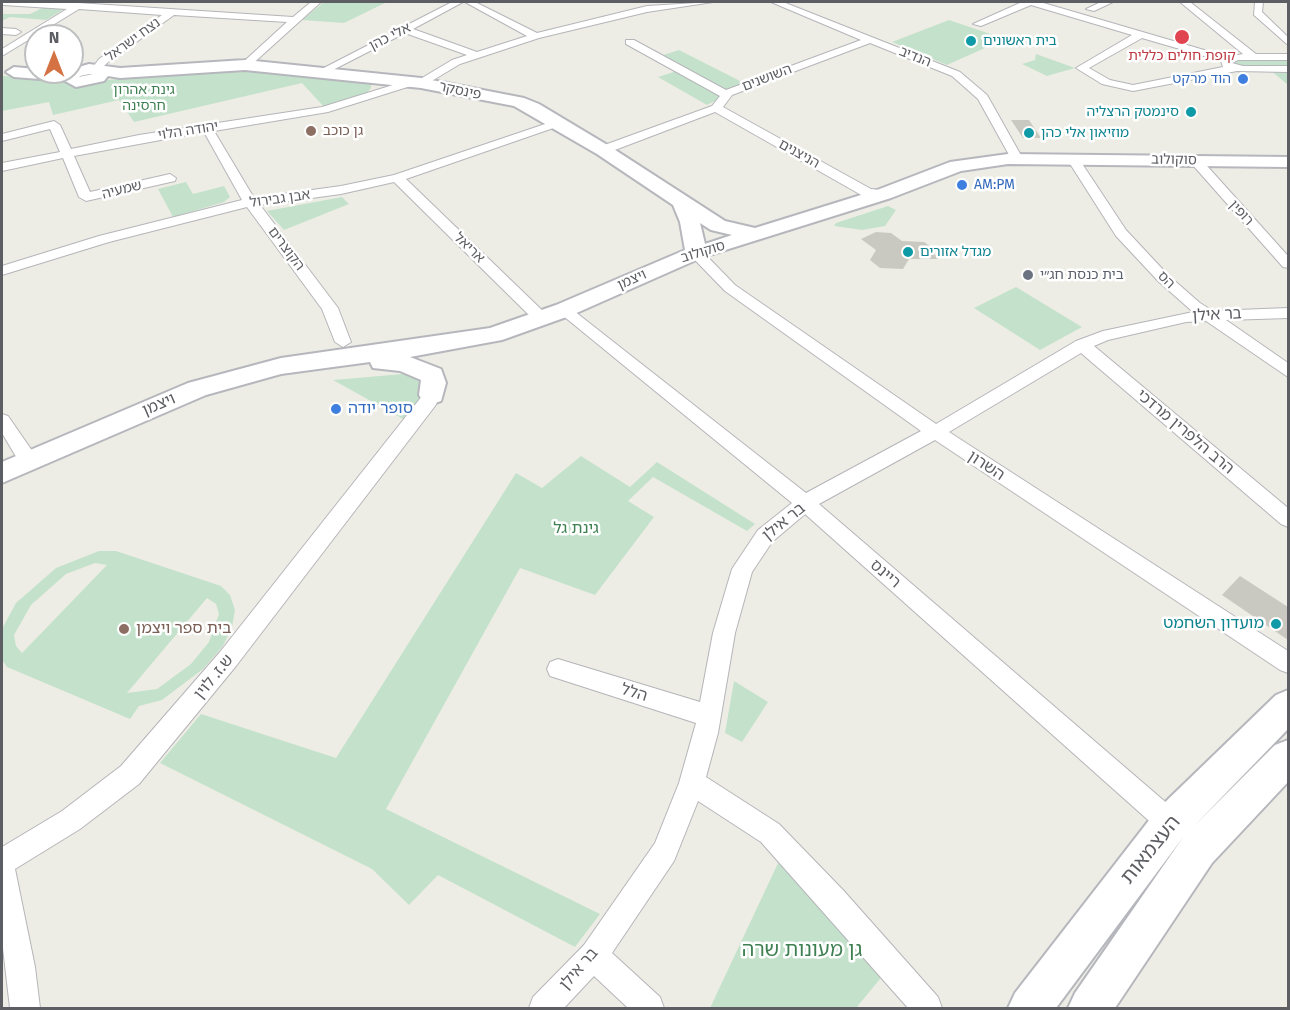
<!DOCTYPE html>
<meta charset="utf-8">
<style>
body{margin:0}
#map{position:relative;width:1290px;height:1010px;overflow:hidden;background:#edede5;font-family:"Fira Sans",sans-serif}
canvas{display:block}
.frame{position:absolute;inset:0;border:3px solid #5d5e63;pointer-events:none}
.north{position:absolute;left:24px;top:24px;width:60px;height:60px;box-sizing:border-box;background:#fff;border:2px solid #bebfc1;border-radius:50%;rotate:0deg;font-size:16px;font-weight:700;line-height:24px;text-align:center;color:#5d5e63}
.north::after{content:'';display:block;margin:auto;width:21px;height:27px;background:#d47244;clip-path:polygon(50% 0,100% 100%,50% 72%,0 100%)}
</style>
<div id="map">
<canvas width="1290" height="1010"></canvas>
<div class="frame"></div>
<div class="north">N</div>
</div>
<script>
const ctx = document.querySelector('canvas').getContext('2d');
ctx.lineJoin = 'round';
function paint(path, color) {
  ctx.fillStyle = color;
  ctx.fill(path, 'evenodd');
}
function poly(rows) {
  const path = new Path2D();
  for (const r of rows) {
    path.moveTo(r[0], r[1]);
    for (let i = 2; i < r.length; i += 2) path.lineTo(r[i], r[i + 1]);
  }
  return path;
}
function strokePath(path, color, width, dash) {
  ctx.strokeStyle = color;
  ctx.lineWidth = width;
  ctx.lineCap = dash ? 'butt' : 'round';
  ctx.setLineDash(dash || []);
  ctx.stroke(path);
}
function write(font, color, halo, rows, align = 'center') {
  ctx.font = font + ' "Fira Sans","Noto Sans Hebrew",sans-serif';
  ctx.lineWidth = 5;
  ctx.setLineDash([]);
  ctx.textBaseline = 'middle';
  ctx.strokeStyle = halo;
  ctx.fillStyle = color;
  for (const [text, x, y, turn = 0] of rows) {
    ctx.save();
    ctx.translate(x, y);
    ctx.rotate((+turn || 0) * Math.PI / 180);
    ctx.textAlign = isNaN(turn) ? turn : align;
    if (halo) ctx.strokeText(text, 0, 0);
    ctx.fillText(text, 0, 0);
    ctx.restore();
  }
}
const green = poly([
 [324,2,351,2,385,3,344,23,302,20],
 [44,7,66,8,46,20,10,17,2,21,2,14,30,14],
 [949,20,1005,39,947,65,892,42],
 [679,50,744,83,724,90,660,56],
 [1036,54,1075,68,1047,76,1022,64,1035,60],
 [1288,57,1288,85,1269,69,1236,68,1229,59],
 [240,70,371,83,371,88,365,95,324,107,302,83,134,122,119,100,53,115,49,102,2,111,2,76,60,78,69,84,87,84,105,80],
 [677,71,718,94,719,99,707,105,658,77],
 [186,182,193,194,224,186,230,197,224,202,173,217,158,189],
 [342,197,349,204,284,230,267,211],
 [888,206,896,210,885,226,862,230,834,226,836,223],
 [1016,287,1082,327,1040,350,974,308],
 [403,374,421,379,426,386,425,395,405,420,333,380],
 [581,456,630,487,657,462,755,524,747,531,653,477,628,501,654,517,595,595,520,568,386,809,600,914,575,947,438,875,409,905,372,869,160,763,201,714,336,758,516,473,542,488],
 [99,551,116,551,221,586,230,595,235,610,232,627,223,646,203,669,162,700,139,706,130,719,7,667,2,660,2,629,16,603,56,568],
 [95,563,107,565,22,653,16,646,14,635,31,605,66,574],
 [207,598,216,604,219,614,209,642,191,664,157,689,127,693],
 [734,681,768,702,742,742,725,733],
 [787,844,935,1008,917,1008,885,973,856,1008,710,1008]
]);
const building = poly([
 [1011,120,1029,120,1041,138,1023,138],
 [876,232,891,233,902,241,924,242,931,247,938,259,909,259,903,269,880,268,870,260,876,250,861,239],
 [1240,576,1288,607,1288,640,1222,595]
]);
const street = poly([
 [2,2,78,3,293,17,311,2,321,2,249,67,240,65,287,22,174,15,107,63,104,66,106,69,101,72,93,67,99,59,162,15,79,9,2,56,2,49,67,9,3,5,2,2],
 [452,2,463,2,413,29,477,52,527,36,465,2,475,2,537,33,647,6,713,2,647,12,539,38,460,64,425,85,417,84,328,112,214,131,254,198,341,186,394,175,554,121,562,121,562,125,406,179,547,315,549,318,547,321,535,321,394,182,341,194,260,205,338,308,351,342,343,347,335,342,322,309,247,207,109,242,2,275,2,266,99,236,242,200,204,132,74,156,90,192,170,174,176,178,175,181,86,201,79,197,63,158,2,171,2,163,60,152,50,129,2,141,2,134,54,121,60,125,71,149,139,135,322,107,409,80,417,81,452,60,467,55,405,33,325,74,316,72,452,2],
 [771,2,783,2,960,72,987,95,1023,159,1017,163,1013,162,978,99,952,76,870,43,732,95,723,107,871,189,889,191,889,197,863,196,715,112,607,153,599,153,599,147,712,106,720,96,626,44,626,40,634,40,726,90,861,40,771,2],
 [1022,2,1040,2,1228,57,1243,54,1180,2,1190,2,1256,54,1288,54,1288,60,1238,60,1232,63,1243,66,1288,66,1288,72,1237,71,1133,91,1102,84,1076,68,1132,35,1031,5,981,26,973,24,1022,2],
 [1142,38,1221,61,1223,67,1133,85,1110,80,1089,68,1142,38],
 [1101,2,1113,2,1094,11,1086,9,1101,2],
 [1255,2,1263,2,1262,12,1288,37,1288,45,1254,15,1255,2],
 [2,28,16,29,21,32,16,35,2,34,2,28],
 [1073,155,1077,156,1126,230,1168,275,1200,303,1213,311,1288,308,1288,318,1226,320,1288,363,1288,377,1206,321,1186,322,1108,340,1094,346,1288,508,1288,527,1281,524,1081,353,949,432,1288,651,1288,673,1280,670,935,440,819,504,1184,818,1188,827,1184,836,1175,840,1166,836,805,514,772,542,752,572,735,633,718,733,706,777,779,824,843,890,938,997,942,1008,908,1008,761,842,698,801,674,861,612,953,660,997,664,1008,628,1008,594,976,564,1008,529,1008,533,997,584,945,655,843,679,783,696,723,550,676,547,669,550,662,558,659,700,702,713,633,732,569,758,530,792,503,556,310,564,305,569,307,806,493,921,431,725,291,691,256,689,253,691,250,701,250,735,285,936,424,1076,341,1103,331,1193,312,1158,281,1116,236,1067,159,1073,155],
 [1195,156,1199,157,1288,256,1288,268,1283,267,1191,163,1191,157,1195,156],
 [432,389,441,395,435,406,236,666,139,784,80,829,15,869,35,967,40,1008,10,1008,2,940,2,847,62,811,121,766,220,652,426,391,432,389],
 [2,414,8,416,35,455,37,460,35,465,21,465,2,433,2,414]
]);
const secondary = poly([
 [245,60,421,78,524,98,539,104,609,146,725,221,755,228,877,190,950,162,1008,154,1288,157,1288,167,1008,164,961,171,891,198,703,257,572,315,502,340,410,357,441,369,446,383,441,401,432,404,423,401,419,395,421,380,400,371,373,368,370,362,281,374,206,395,2,483,2,462,188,383,281,358,490,328,556,305,685,250,680,222,673,205,597,154,514,106,421,88,245,70,120,78,108,76,104,81,76,87,65,81,14,77,6,72,14,67,36,69,36,72,72,72,72,69,89,64,120,68,245,60],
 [89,74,93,74,79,77,80,76,89,74],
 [700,223,711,230,732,235,705,244,700,223],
 [1288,690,1288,729,1193,827,1275,745,1288,740,1288,782,1212,863,1115,1008,1068,1008,1075,993,1184,836,1056,1008,1008,1008,1015,993,1157,810,1276,695,1288,690]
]);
const markers = [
 [1182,37,8,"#e0444e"],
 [971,41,6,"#0f9aa8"],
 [1243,79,6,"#3f7fe0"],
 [1191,112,6,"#0f9aa8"],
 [311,131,6,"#8d6e63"],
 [1029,133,6,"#0f9aa8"],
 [962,185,6,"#3f7fe0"],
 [908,252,6,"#0f9aa8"],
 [1028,275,6,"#6b7280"],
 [336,409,6,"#3f7fe0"],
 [1276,624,6,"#0f9aa8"],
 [124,629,6,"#8d6e63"]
];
const farStreetnames = [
 ["אלי כהן",390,37,-27],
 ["נצח ישראל",133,40,-36],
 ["הנדיב",915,57,22],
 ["השושנים",767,78,-21],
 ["פינסקר",460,91,12],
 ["יהודה הלוי",188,131,-9],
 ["הניצנים",799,154,29],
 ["סוקולוב",1174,160,1],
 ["שמעיה",122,190,-14],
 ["אבן גבירול",280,199,-8],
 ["רופין",1241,213,47],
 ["אריאל",469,248,44],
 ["הקוצרים",286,249,53],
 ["סוקולוב",703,252,-17],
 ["ויצמן",632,280,-24],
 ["הס",1166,280,44]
];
const farCulturenames = [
 ["בית ראשונים",983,41],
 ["סינמטק הרצליה",1179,112,"right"],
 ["מוזיאון אלי כהן",1041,133],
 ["מגדל אזורים",920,252]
];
const farHealthnames = [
 ["קופת חולים כללית",1182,56]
];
const farShopnames = [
 ["הוד מרקט",1231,79],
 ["AM:PM",974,185,"left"]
];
const farParknames = [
 ["גינת אהרון",144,90],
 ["חרסינה",144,106]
];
const farEducationnames = [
 ["גן כוכב",323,131]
];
const farWorshipnames = [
 ["בית כנסת חג״י",1040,275]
];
const streetNames = [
 ["בר אילן",1217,315,-3],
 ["ויצמן",159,405,-23],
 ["הרב הלפרין מרדכי",1185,432,40],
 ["השרון",986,466,33],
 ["בר אילן",784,522,-39],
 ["ריינס",885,574,41],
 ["ש.ז. לוין",214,677,-51],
 ["הלל",634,693,17],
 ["בר אילן",579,969,-49]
];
const shopNames = [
 ["סופר יודה",348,409]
];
const parkNames = [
 ["גינת גל",576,529]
];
const cultureNames = [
 ["מועדון השחמט",1264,624]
];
const educationNames = [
 ["בית ספר ויצמן",136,629]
];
const nearStreetnames = [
 ["העצמאות",1151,850,-51]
];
const nearParknames = [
 ["גן מעונות שרה",802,950]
];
paint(green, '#c4e2cb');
paint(building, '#c9c8c1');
strokePath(street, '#b5b5ba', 2);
strokePath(secondary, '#b6b7bd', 4);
paint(street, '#fff');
paint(secondary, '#fff');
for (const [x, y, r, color] of markers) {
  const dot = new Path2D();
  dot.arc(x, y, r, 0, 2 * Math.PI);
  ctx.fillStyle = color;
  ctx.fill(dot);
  strokePath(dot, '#fff', 2);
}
write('14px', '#5d5e63', '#fff', farStreetnames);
write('14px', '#0d838f', '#fff', farCulturenames, 'left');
write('14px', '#be3a42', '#fff', farHealthnames);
write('14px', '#366cbe', '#fff', farShopnames, 'right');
write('14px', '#3f8052', '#fff', farParknames);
write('14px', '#785e54', '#fff', farEducationnames, 'left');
write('14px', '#5b616d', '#fff', farWorshipnames, 'left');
write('16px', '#5d5e63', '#fff', streetNames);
write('16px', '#366cbe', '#fff', shopNames, 'left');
write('16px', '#3f8052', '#fff', parkNames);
write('16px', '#0d838f', '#fff', cultureNames, 'right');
write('16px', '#785e54', '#fff', educationNames, 'left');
write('20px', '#5d5e63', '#fff', nearStreetnames);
write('20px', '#3f8052', '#fff', nearParknames);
</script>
